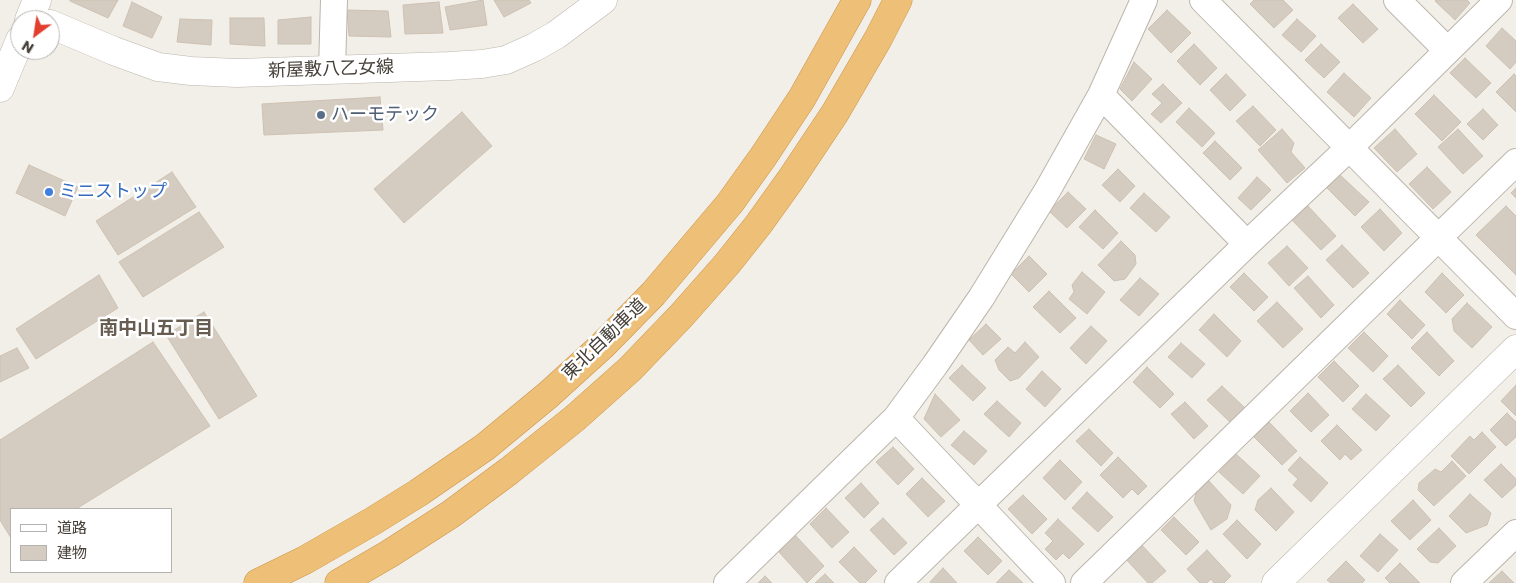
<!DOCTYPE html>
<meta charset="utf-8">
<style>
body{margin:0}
#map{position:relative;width:1516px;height:583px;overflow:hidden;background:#f2eee8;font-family:Poppins,"Noto Sans JP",sans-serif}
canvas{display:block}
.legend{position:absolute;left:10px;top:508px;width:162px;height:65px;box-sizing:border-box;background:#fff;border:1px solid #b4b2af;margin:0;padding:6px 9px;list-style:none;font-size:15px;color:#443f37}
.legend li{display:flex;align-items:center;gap:10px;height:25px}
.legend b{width:25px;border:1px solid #b4b2af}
.north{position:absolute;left:10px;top:10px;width:50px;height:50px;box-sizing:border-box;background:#fff;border:1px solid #b4b2af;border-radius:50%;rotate:211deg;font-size:14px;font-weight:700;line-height:20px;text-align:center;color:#443f37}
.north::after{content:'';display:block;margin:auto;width:18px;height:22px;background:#e23f2e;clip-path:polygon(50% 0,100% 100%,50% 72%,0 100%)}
</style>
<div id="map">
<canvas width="1516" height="583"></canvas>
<ul class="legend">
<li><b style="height:6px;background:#fff"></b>道路</li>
<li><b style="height:14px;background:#d5ccc1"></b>建物</li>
</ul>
<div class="north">N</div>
</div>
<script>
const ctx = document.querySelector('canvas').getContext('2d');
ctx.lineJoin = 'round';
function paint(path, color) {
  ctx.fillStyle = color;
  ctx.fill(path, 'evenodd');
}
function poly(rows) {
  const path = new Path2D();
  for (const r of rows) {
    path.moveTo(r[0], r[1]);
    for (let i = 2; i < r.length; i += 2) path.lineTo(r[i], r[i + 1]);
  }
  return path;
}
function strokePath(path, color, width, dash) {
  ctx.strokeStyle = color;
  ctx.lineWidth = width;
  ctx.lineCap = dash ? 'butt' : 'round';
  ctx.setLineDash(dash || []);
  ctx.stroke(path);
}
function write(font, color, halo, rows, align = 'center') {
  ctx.font = font + ' Poppins,"Noto Sans JP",sans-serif';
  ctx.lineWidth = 5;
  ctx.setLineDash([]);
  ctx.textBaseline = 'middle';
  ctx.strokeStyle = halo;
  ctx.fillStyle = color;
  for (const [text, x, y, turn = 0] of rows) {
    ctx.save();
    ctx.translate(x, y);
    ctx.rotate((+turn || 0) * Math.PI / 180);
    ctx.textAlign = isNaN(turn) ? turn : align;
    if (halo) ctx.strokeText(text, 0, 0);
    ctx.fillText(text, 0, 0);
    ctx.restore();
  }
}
const building = poly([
 [70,0,118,0,108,18,70,1,70,0],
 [483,0,487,25,450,30,445,7,483,0],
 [494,0,529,0,531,3,504,17,494,0],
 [1254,0,1283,0,1293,10,1274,28,1250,4,1254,0],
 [1436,0,1467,0,1470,3,1455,20,1435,1,1436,0],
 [132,2,162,17,152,38,123,26,132,2],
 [439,2,443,33,405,34,403,5,439,2],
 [1353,4,1378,29,1363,43,1338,18,1353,4],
 [347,10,388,11,391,37,349,36,347,10],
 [1167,10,1191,33,1171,53,1148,29,1167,10],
 [311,17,311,44,278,44,278,20,311,17],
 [230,18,264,18,265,46,230,44,230,18],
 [180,19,212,20,211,45,177,42,180,19],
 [1297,19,1316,36,1301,52,1282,35,1297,19],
 [1502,28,1516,41,1516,62,1510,69,1486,46,1502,28],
 [1194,44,1217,68,1200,85,1177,61,1194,44],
 [1321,44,1340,62,1324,78,1305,60,1321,44],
 [1465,58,1491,83,1476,98,1450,73,1465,58],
 [1134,62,1152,79,1132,101,1120,89,1134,62],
 [1344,73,1371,98,1354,117,1327,92,1344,73],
 [1226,74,1246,95,1230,111,1210,90,1226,74],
 [1514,74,1516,76,1516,112,1496,92,1514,74],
 [1163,84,1182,103,1161,123,1151,114,1162,103,1152,94,1163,84],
 [1434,95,1461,122,1442,141,1415,114,1434,95],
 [380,97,383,130,264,135,262,104,380,97],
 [1253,106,1276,130,1260,146,1236,121,1253,106],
 [1189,108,1215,133,1202,147,1176,122,1189,108],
 [1483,109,1498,125,1483,140,1467,124,1483,109],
 [462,112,492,146,404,223,374,189,462,112],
 [1282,129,1294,143,1291,152,1305,168,1287,183,1258,150,1282,129],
 [1395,129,1417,154,1397,172,1374,148,1395,129],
 [1458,129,1483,156,1463,174,1438,147,1458,129],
 [1096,135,1116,144,1104,169,1084,159,1096,135],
 [1215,141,1242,168,1230,180,1203,153,1215,141],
 [29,165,78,187,65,216,16,193,29,165],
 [1427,167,1451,192,1433,209,1409,184,1427,167],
 [1118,169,1135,186,1120,202,1102,185,1118,169],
 [172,172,196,207,118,255,96,221,172,172],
 [1340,175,1369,202,1355,216,1327,188,1340,175],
 [1257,177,1271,190,1251,210,1238,198,1257,177],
 [1516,188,1516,198,1511,193,1516,188],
 [1068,192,1086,209,1067,228,1049,211,1068,192],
 [1144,193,1170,217,1156,232,1130,208,1144,193],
 [1308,206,1336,236,1321,250,1292,220,1308,206],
 [1506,206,1516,216,1516,275,1476,235,1506,206],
 [1380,209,1402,233,1384,251,1361,227,1380,209],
 [1095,210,1118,233,1103,249,1079,227,1095,210],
 [199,212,224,247,143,297,119,262,199,212],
 [1121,241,1135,255,1136,264,1125,279,1114,281,1098,265,1121,241],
 [1342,245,1369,273,1353,288,1326,260,1342,245],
 [1287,246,1308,268,1289,286,1268,263,1287,246],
 [1029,256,1047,274,1029,292,1011,274,1029,256],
 [1082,272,1105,292,1087,314,1069,299,1074,292,1072,285,1082,272],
 [1244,273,1268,297,1254,311,1230,287,1244,273],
 [1442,273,1464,295,1446,313,1425,292,1442,273],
 [99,275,118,308,36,359,16,329,99,275],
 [1308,276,1334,305,1321,318,1294,288,1308,276],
 [1140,278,1159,294,1139,316,1120,300,1140,278],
 [1049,291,1076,318,1060,333,1033,307,1049,291],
 [1400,300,1425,325,1412,339,1387,314,1400,300],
 [1277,302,1303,329,1283,348,1257,321,1277,302],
 [1467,303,1492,327,1472,348,1454,331,1452,319,1467,303],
 [204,312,257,396,219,419,166,335,204,312],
 [1214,314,1241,341,1227,357,1199,330,1214,314],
 [986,324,1001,339,983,355,969,340,986,324],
 [1091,326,1107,341,1086,364,1070,348,1091,326],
 [1364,332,1388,356,1373,372,1348,348,1364,332],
 [1427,332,1454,361,1439,376,1411,348,1427,332],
 [153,342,210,426,76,509,11,509,11,538,0,520,0,440,153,342],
 [1025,342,1039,357,1019,378,1010,381,999,370,995,360,1008,347,1015,353,1025,342],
 [1181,343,1205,364,1192,378,1168,357,1181,343],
 [17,348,29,368,0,382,0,356,17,348],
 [1334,361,1359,386,1343,402,1318,377,1334,361],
 [962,365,986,388,973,401,949,378,962,365],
 [1398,365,1425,393,1411,407,1383,379,1398,365],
 [1147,367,1174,394,1160,408,1133,382,1147,367],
 [1042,371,1061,389,1045,407,1026,389,1042,371],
 [1516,385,1516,416,1501,401,1516,385],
 [1222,386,1246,409,1232,424,1207,400,1222,386],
 [1308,393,1329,415,1311,432,1290,411,1308,393],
 [935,394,960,420,941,437,924,419,935,394],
 [1366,394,1390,416,1376,431,1352,409,1366,394],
 [997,401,1021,423,1009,437,984,414,997,401],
 [1185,402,1208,426,1194,439,1171,414,1185,402],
 [1507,413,1516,422,1516,437,1506,446,1490,430,1507,413],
 [1269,422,1297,451,1282,465,1254,437,1269,422],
 [1337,425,1362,450,1351,460,1345,454,1340,460,1321,441,1337,425],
 [1089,429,1113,453,1101,466,1076,441,1089,429],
 [964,431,987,451,974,465,951,445,964,431],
 [1482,432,1496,447,1469,474,1451,456,1470,436,1474,440,1482,432],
 [893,447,914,469,898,485,876,462,893,447],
 [1236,454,1260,476,1243,494,1219,472,1236,454],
 [1118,457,1147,486,1138,495,1132,489,1123,498,1100,475,1118,457],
 [1300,457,1328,483,1311,502,1293,485,1298,479,1288,470,1300,457],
 [1060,460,1082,482,1065,500,1043,478,1060,460],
 [1452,461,1466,476,1434,506,1418,490,1419,483,1435,469,1441,472,1452,461],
 [1501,464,1516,479,1516,485,1502,498,1484,480,1501,464],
 [922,478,945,501,928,517,906,494,922,478],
 [1209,481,1231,505,1227,519,1211,530,1194,501,1196,493,1209,481],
 [861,483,879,503,864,518,845,498,861,483],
 [1271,488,1294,512,1276,531,1255,510,1258,500,1271,488],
 [1087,492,1113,517,1098,532,1072,508,1087,492],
 [1470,494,1491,513,1487,525,1466,533,1449,516,1470,494],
 [1023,495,1047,519,1032,534,1008,509,1023,495],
 [1413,500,1431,520,1410,540,1391,521,1413,500],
 [826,508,849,532,832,548,810,524,826,508],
 [1174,517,1199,542,1186,555,1161,530,1174,517],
 [883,518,907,543,894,555,870,530,883,518],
 [1058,519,1084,544,1069,559,1063,553,1056,560,1045,549,1053,541,1045,533,1058,519],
 [1237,520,1261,544,1247,559,1223,534,1237,520],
 [1439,528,1456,546,1438,563,1430,562,1417,549,1439,528],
 [1380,534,1398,550,1378,572,1360,556,1380,534],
 [796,536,824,566,807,583,779,552,796,536],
 [978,537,1002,561,988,575,964,551,978,537],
 [1139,542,1166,571,1152,583,1148,583,1123,556,1139,542],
 [854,547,877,571,865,583,860,583,839,562,854,547],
 [1207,550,1231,576,1224,583,1214,583,1211,579,1207,583,1200,583,1187,569,1207,550],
 [1346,561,1365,580,1362,583,1331,583,1327,580,1346,561],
 [1400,563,1420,583,1390,583,1385,578,1400,563],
 [943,568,957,583,931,583,930,582,943,568],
 [1009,570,1023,583,996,583,1009,570],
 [1502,571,1514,583,1489,583,1502,571],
 [825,574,834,583,815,583,825,574],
 [765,576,772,583,758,583,765,576]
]);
const minor = poly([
 [1203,0,1516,316],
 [1397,0,1447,50],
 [332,70,334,0],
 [1101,95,1247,244],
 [896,418,1052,583],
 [727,583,896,418,935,365,981,298,1047,191,1101,95,1144,0],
 [898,583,1247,244,1349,148,1499,0],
 [1084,583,1516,162],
 [1464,583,1516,533]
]);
const tertiary = poly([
 [29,20,37,0],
 [50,24,114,51,158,67,191,71,237,73,449,66,482,64,506,60,535,47,556,35,603,0],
 [0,88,20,40],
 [1276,583,1516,349]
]);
const motorway = poly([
 [258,583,305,560,373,521,418,493,485,447,548,395,602,346,653,294,730,203,763,157,802,98,857,0],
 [339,583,389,554,451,514,509,471,575,418,630,369,681,316,727,264,758,225,791,179,835,113,878,39,898,0]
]);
const markers = [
 [321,115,5,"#5c6f8a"],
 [49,192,5,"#3f7fe0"]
];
const streetNames = [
 ["新屋敷八乙女線",331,70,-2],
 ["東北自動車道",605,340,-44]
];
const serviceNames = [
 ["ハーモテック",331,115]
];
const shopNames = [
 ["ミニストップ",59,192]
];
const neighbourhoodNames = [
 ["南中山五丁目",156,329]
];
paint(building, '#d5ccc1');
strokePath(building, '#ccc1b2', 1);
strokePath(minor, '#bcb5ab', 28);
strokePath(tertiary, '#bcb5ab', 29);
strokePath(motorway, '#cc9448', 29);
strokePath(minor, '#fff', 26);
strokePath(tertiary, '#fff', 28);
strokePath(motorway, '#eec077', 28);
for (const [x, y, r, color] of markers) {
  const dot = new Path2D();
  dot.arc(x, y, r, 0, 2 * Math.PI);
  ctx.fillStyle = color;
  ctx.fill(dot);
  strokePath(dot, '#fff', 2);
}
write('18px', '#443f37', '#fff', streetNames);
write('18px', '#4e5e75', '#fff', serviceNames, 'left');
write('18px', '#366cbe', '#fff', shopNames, 'left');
write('bold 19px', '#665c50', '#fff', neighbourhoodNames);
</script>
